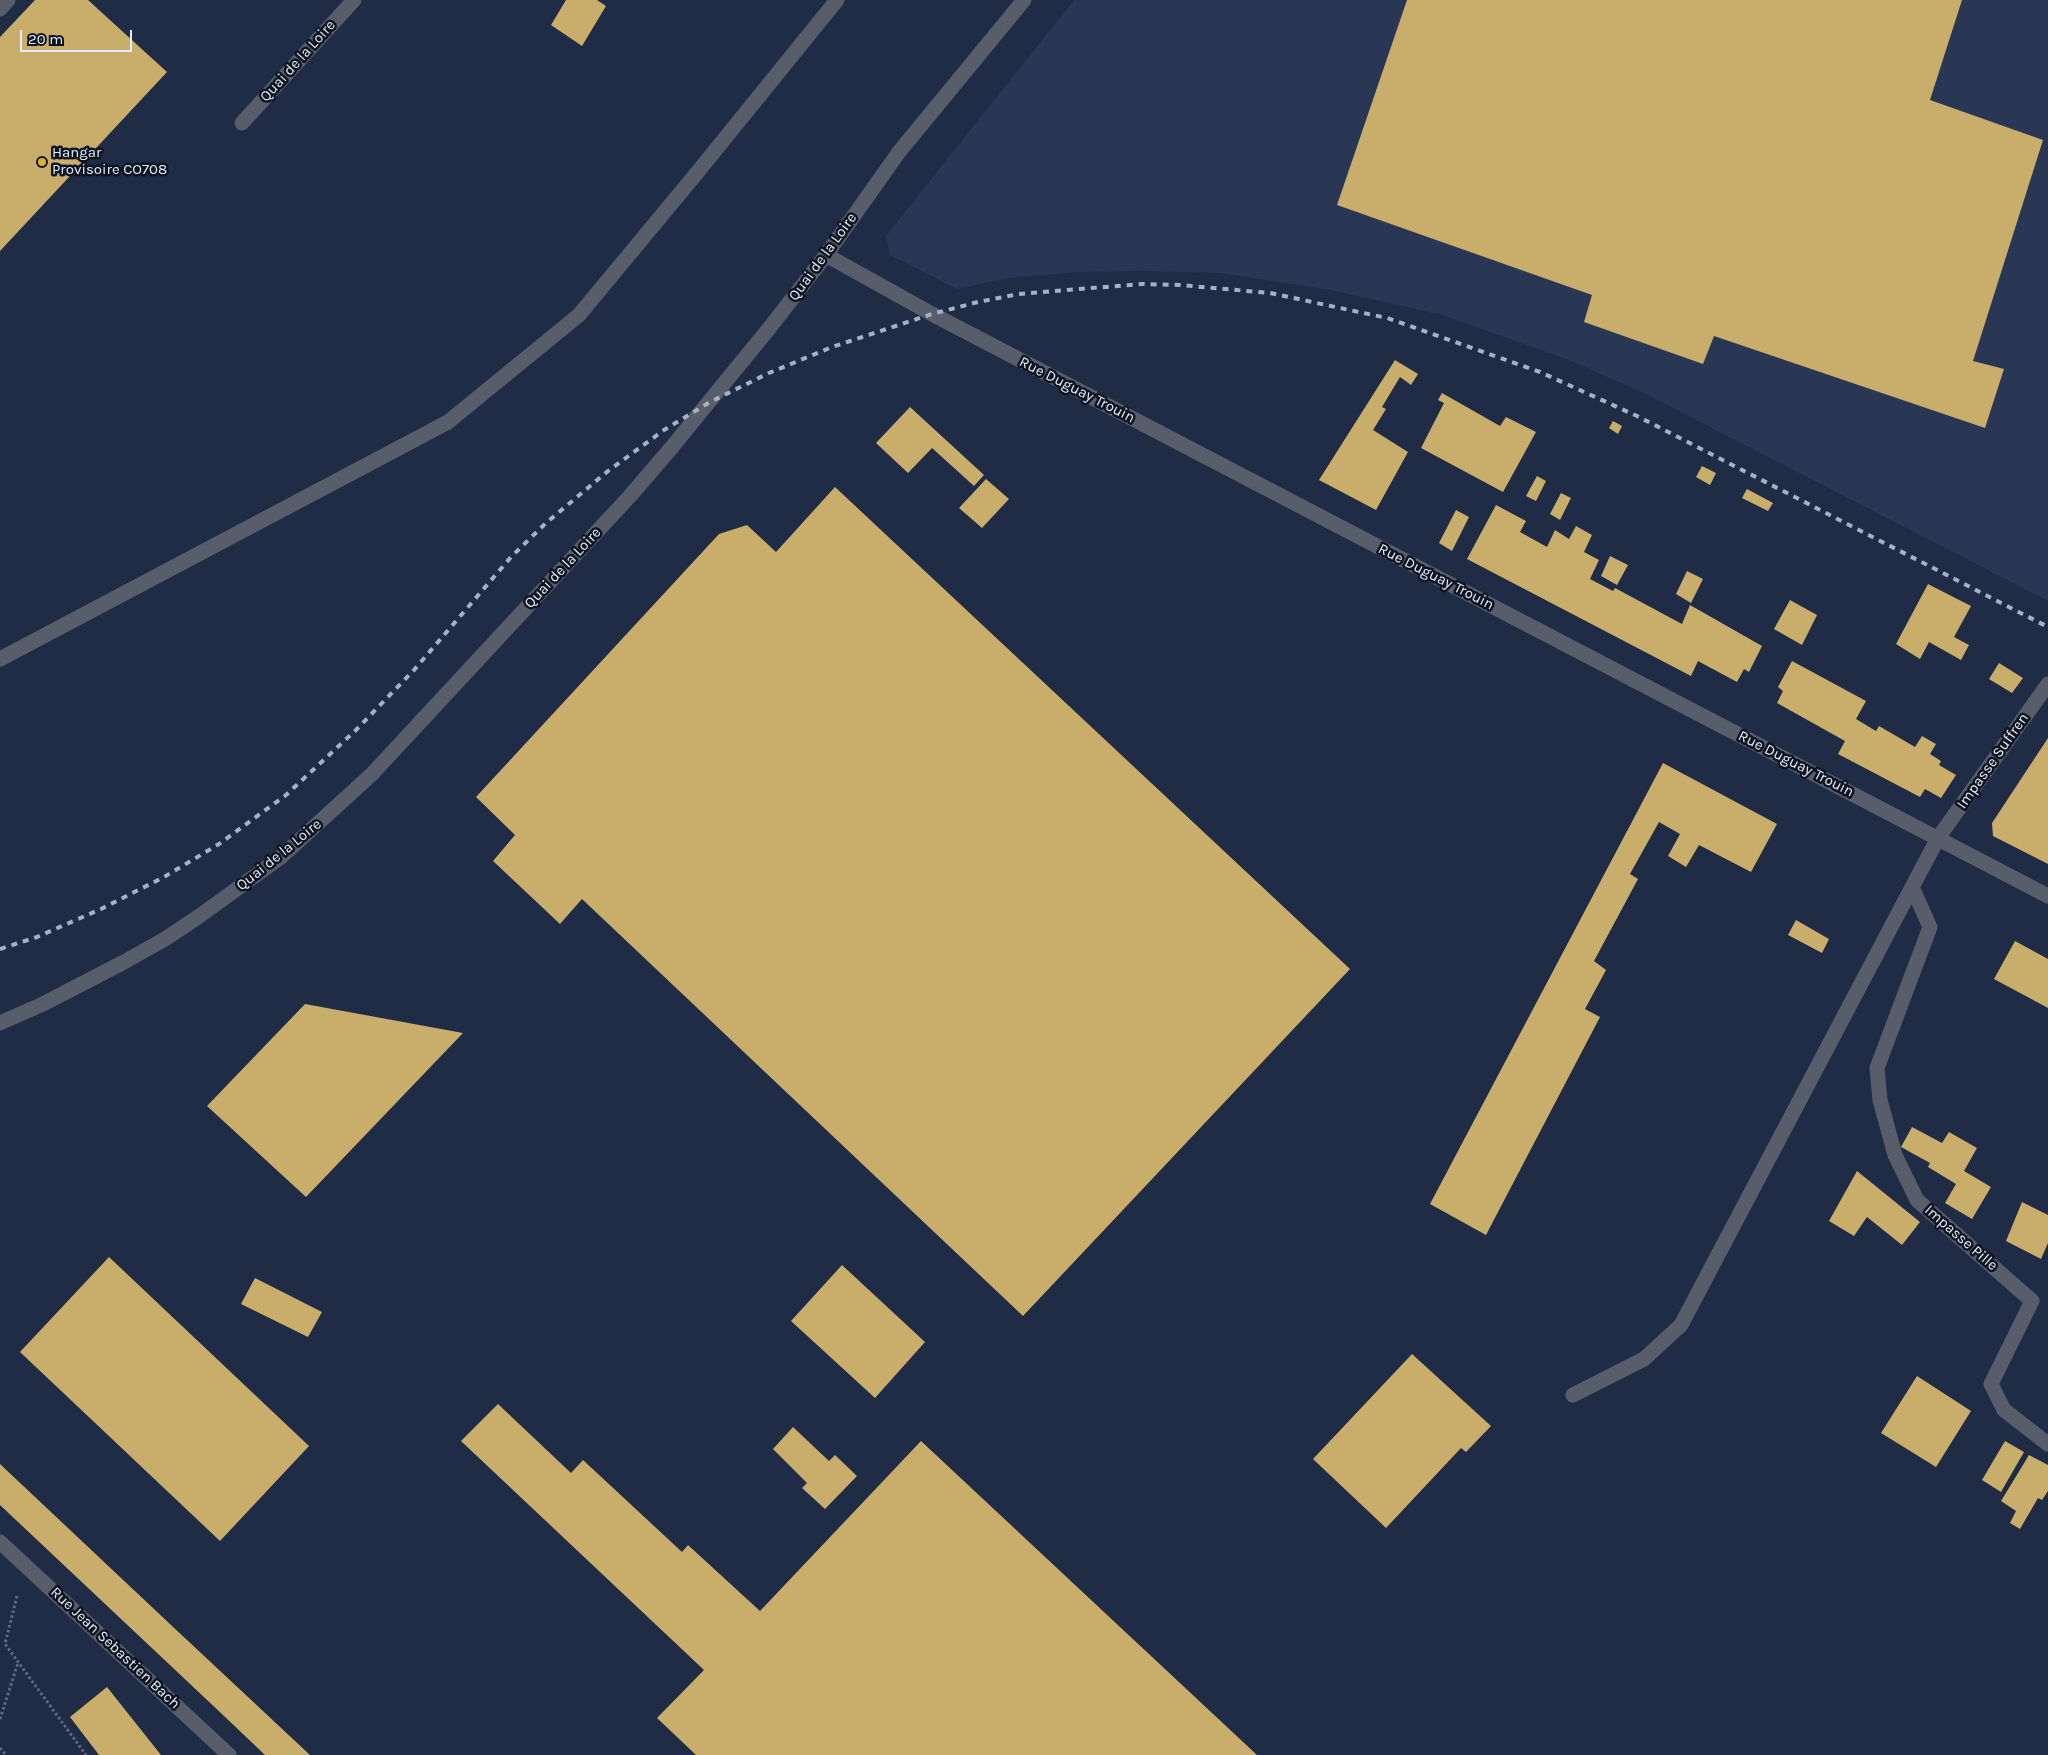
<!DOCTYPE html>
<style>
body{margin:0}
#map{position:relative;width:2048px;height:1755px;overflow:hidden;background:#202c45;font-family:Karla,sans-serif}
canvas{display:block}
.scale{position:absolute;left:20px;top:30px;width:112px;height:22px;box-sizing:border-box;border:2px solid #e2ebfc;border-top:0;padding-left:6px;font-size:15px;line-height:18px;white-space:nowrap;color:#e2ebfc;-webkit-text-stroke:4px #0f1520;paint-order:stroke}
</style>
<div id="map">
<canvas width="2048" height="1755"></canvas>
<div class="scale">20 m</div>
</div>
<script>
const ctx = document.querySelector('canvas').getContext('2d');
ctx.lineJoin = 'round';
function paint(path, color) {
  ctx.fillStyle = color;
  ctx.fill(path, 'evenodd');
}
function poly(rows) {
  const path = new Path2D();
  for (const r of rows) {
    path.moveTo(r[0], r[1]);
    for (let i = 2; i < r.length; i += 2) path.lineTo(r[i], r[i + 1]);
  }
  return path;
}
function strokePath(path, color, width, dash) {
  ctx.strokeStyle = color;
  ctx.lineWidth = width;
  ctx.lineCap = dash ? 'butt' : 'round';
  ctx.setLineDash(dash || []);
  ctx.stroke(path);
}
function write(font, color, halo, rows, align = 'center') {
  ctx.font = font + ' Karla,sans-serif';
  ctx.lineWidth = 5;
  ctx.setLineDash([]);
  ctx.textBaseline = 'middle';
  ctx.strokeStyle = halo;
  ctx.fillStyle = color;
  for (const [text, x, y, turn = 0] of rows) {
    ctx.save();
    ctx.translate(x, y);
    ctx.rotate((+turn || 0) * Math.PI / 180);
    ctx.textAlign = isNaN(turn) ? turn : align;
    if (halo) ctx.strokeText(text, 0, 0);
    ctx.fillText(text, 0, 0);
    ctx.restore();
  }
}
const built = poly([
 [1074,0,2048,0,2048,601,1644,393,1569,360,1442,315,1331,290,1220,273,1143,271,1078,272,1009,278,957,289,890,255,886,236]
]);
const building = poly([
 [35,0,88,0,167,72,0,251,0,37],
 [566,0,597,0,606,6,582,46,551,25],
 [1407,0,1962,0,1930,100,2043,140,1973,361,2004,369,1985,428,1714,336,1703,364,1584,322,1592,295,1337,205],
 [1395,360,1418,374,1411,385,1400,377,1382,407,1386,409,1373,430,1408,452,1376,510,1319,480],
 [1442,393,1500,426,1506,417,1536,432,1503,492,1421,448,1444,403,1438,400],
 [910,407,984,475,974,486,932,448,908,473,876,443],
 [1613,421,1622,426,1618,434,1609,428],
 [1702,466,1716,473,1710,485,1696,477],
 [1537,476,1546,481,1536,501,1526,496],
 [986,479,1009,499,982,528,959,508],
 [835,487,1350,969,1023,1316,582,899,560,924,493,861,515,835,476,797,719,534,747,525,776,552],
 [1747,489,1773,503,1768,511,1742,498],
 [1561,493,1571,498,1560,520,1550,514],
 [1496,505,1526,521,1520,532,1547,547,1555,530,1569,539,1576,526,1592,535,1584,552,1599,560,1590,579,1613,591,1615,588,1682,624,1690,605,1762,646,1749,672,1744,669,1737,682,1698,661,1691,676,1467,559],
 [1456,510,1469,517,1452,551,1439,543],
 [1610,556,1628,565,1617,585,1601,576],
 [1687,571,1703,579,1691,603,1676,594],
 [1928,584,1971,606,1954,637,1969,645,1961,660,1929,642,1920,659,1896,644],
 [1790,600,1817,615,1802,645,1774,629],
 [1792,661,1866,701,1856,719,1876,731,1879,726,1915,747,1922,736,1936,744,1930,754,1941,761,1939,765,1956,775,1941,798,1925,789,1920,797,1838,754,1845,741,1777,703,1783,691,1778,687],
 [1999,663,2023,678,2012,693,1989,679],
 [2048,738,2048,864,1993,836,1992,823],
 [1663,763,1777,824,1751,872,1699,845,1686,867,1668,856,1680,834,1659,822,1630,874,1638,879,1594,961,1606,970,1585,1009,1600,1017,1486,1235,1430,1204],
 [1796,920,1829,939,1822,953,1788,935],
 [2015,941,2048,959,2048,1008,1994,979],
 [305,1004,463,1033,306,1197,207,1106],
 [1912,1127,1942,1143,1949,1132,1977,1148,1964,1171,1991,1187,1972,1219,1945,1203,1956,1184,1928,1167,1930,1163,1901,1147],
 [1857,1171,1920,1222,1902,1245,1867,1217,1854,1236,1829,1221],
 [2022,1202,2048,1215,2048,1243,2041,1259,2006,1241],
 [109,1257,309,1446,220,1541,20,1352],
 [842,1265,925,1342,875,1398,791,1321],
 [255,1278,322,1312,308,1337,241,1304],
 [1412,1354,1491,1426,1466,1452,1461,1448,1386,1528,1313,1459],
 [1917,1376,1971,1411,1936,1467,1881,1433],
 [498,1404,571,1473,583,1460,682,1552,688,1545,760,1611,921,1441,1257,1755,696,1755,657,1718,704,1670,461,1441],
 [793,1427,829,1461,835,1455,857,1476,825,1509,802,1488,807,1483,773,1449],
 [2005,1441,2024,1452,2001,1492,1982,1480],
 [2029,1455,2048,1465,2048,1491,2042,1500,2038,1498,2020,1529,2010,1523,2016,1511,2001,1501],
 [0,1464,171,1625,310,1755,265,1755,223,1715,0,1505],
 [107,1687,161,1755,99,1755,70,1717]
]);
const path = poly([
 [17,1596,5,1644,86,1755],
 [0,1719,18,1663],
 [0,1748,6,1755]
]);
const minor = poly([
 [0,9,8,0],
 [242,123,354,0],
 [826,255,932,314,2048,896],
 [0,659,448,422,579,315,696,174,837,0],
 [1912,887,1930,927,1877,1068,1880,1100,1895,1155,1917,1200,2032,1301,1991,1384,2004,1410,2048,1444],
 [0,1023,43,1004,124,962,165,939,198,917,281,857,372,774,630,496,672,447,771,326,826,255,899,152,1024,0],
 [1573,1395,1644,1359,1681,1325,1938,838,2048,684],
 [0,1542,229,1755]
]);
const rail = poly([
 [0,949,37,937,101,909,164,877,219,844,286,795,356,730,414,670,511,557,546,523,608,471,664,430,710,402,769,373,832,347,932,314,978,302,1019,294,1141,284,1180,285,1270,293,1387,318,1540,372,1637,416,2048,627]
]);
const markers = [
 [42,162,5,"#deb133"]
];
const streetNames = [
 ["Quai de la Loire",298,61,-48],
 ["Quai de la Loire",823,257,-54],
 ["Rue Duguay Trouin",1077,390,27],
 ["Quai de la Loire",563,568,-47],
 ["Rue Duguay Trouin",1436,577,27],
 ["Impasse Suffren",1993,761,-55],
 ["Rue Duguay Trouin",1796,764,27],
 ["Quai de la Loire",279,855,-39],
 ["Impasse Pille",1961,1238,41],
 ["Rue Jean Sebastien Bach",115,1648,43]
];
const poiNames = [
 ["Hangar",52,153],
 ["Provisoire CO708",52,170]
];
paint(built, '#293755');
paint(building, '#c8ad6b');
strokePath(path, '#606b82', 3, [2.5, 2.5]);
strokePath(minor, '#575d6a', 15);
strokePath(rail, '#a7b1c4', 4, [6, 6]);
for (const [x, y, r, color] of markers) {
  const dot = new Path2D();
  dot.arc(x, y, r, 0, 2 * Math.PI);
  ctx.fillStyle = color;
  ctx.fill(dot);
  strokePath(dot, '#0f1520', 2);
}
write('15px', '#e2ebfc', '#0f1520', streetNames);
write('15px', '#e2ebfc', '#0f1520', poiNames, 'left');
</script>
